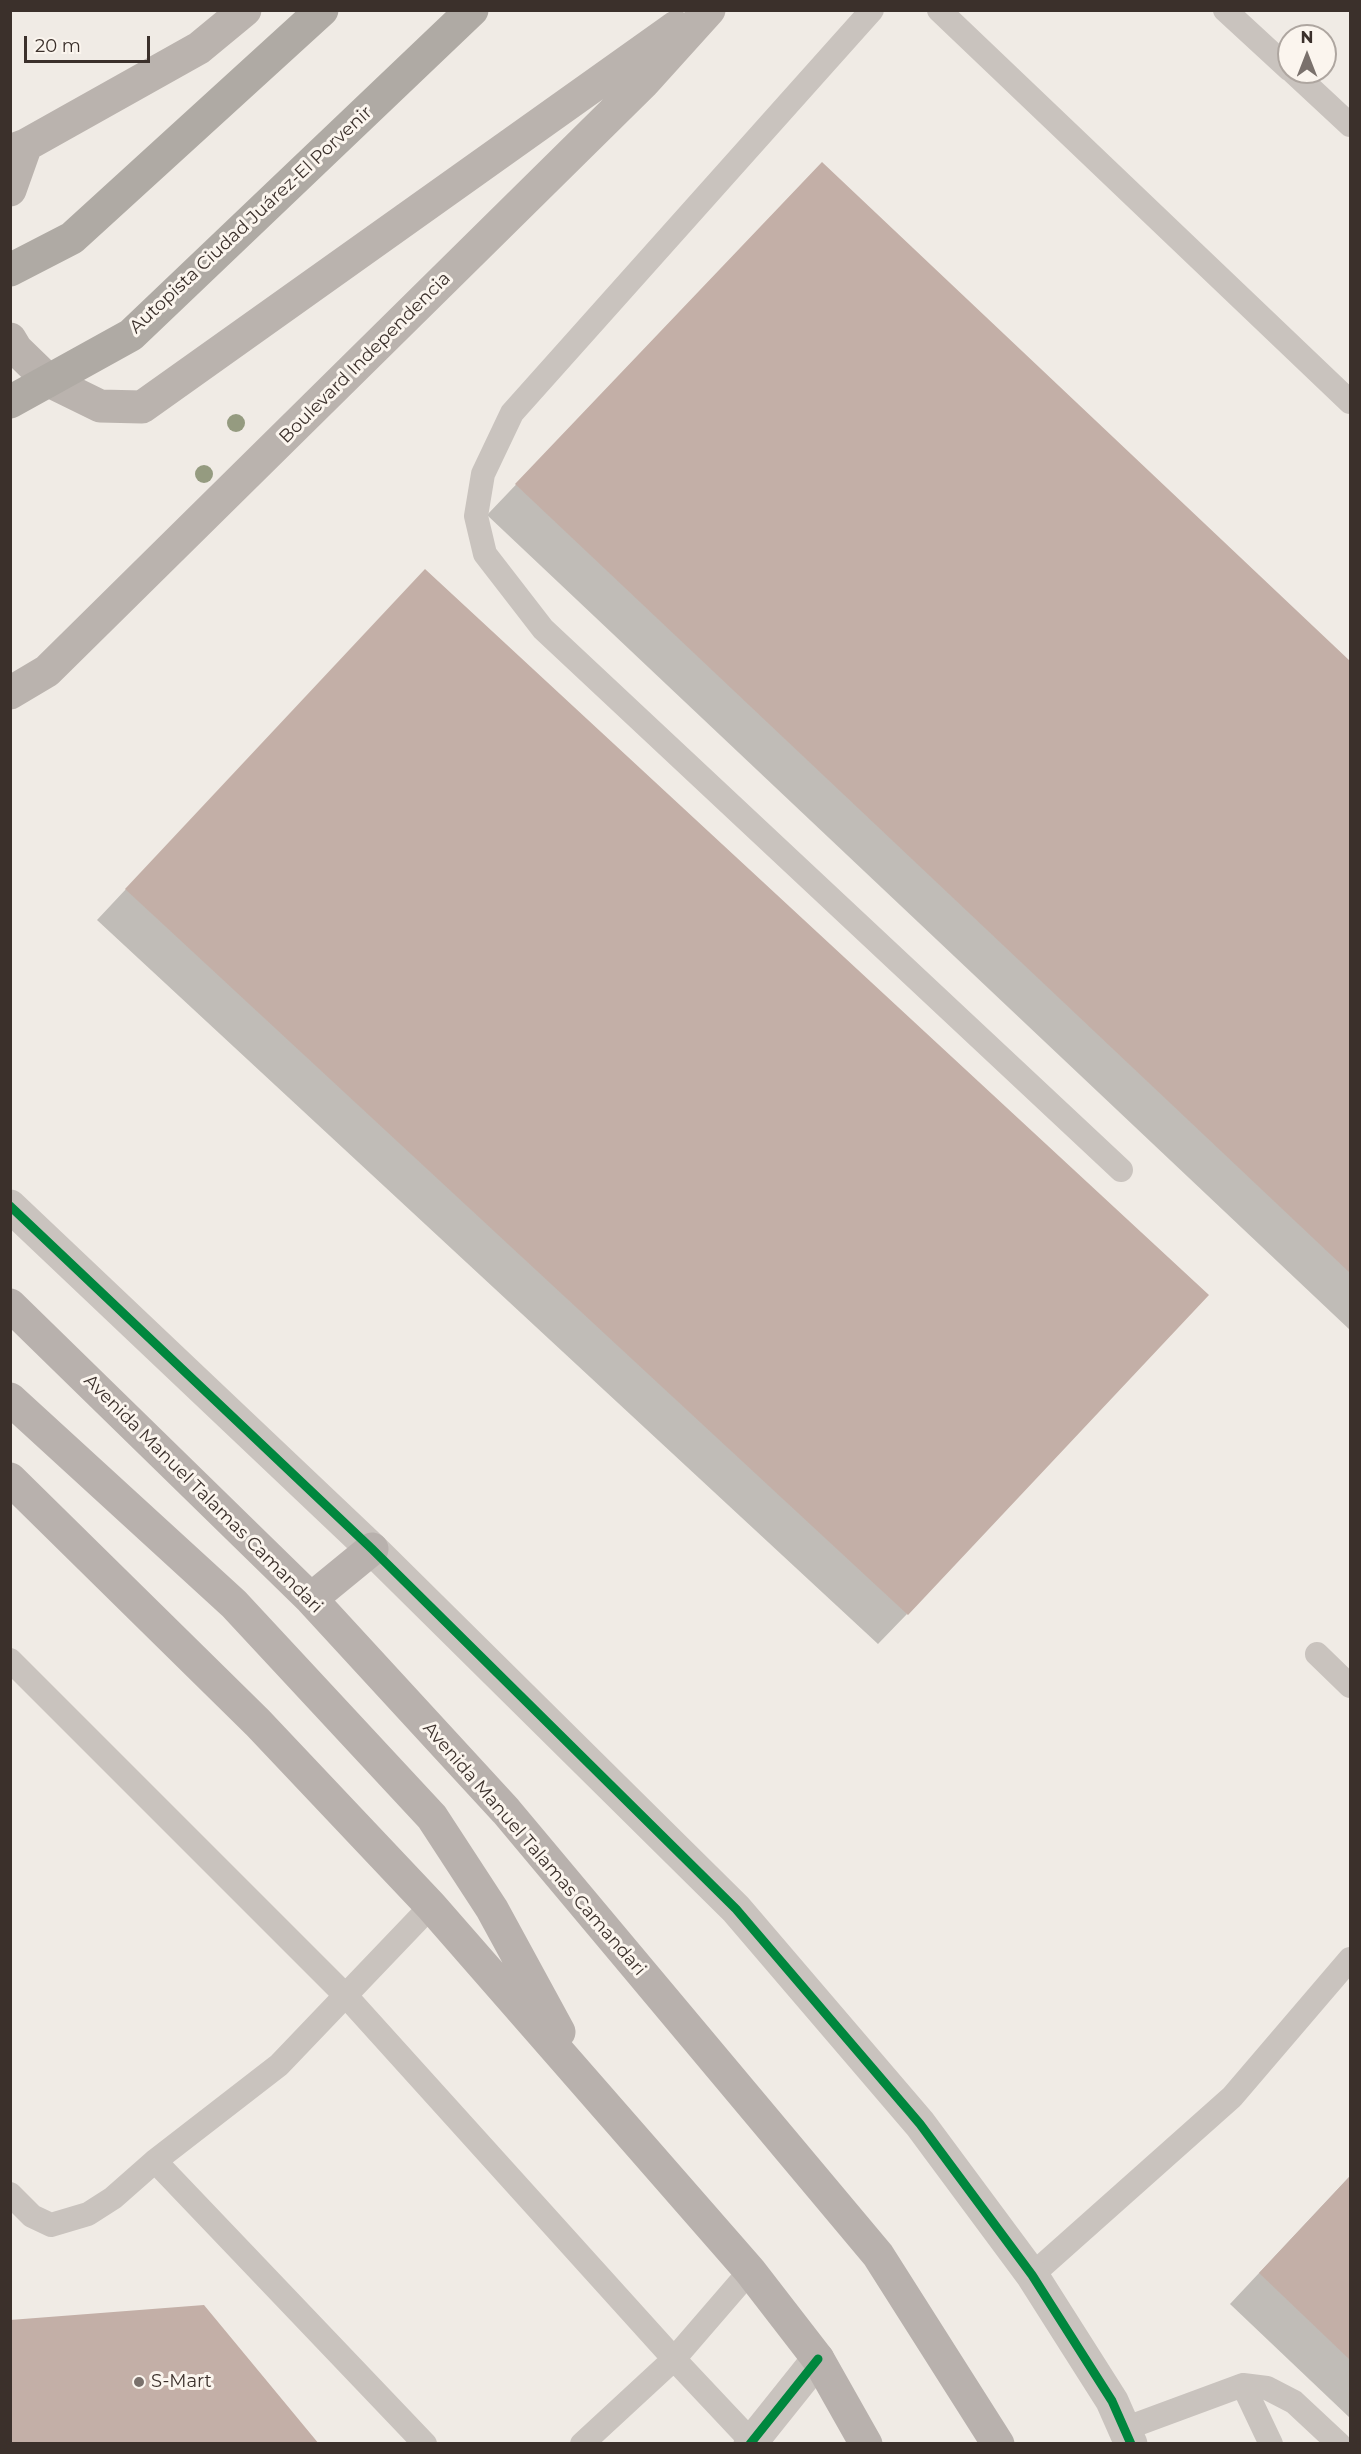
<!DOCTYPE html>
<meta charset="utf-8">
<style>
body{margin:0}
#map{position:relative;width:1361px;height:2454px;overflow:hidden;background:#f0ebe5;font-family:Montserrat,sans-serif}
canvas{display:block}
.frame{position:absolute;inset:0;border:12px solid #3b302b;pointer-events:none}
.north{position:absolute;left:1277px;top:24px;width:60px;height:60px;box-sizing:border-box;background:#fbf5ee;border:2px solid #aea6a0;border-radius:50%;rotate:0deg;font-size:16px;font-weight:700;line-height:24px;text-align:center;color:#3b302b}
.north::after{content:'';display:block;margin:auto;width:21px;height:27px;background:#7a716c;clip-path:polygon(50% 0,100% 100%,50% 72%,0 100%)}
.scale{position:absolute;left:24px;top:36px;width:126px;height:27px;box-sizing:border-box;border:3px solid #3b302b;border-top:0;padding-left:8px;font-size:18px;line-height:21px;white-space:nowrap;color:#3b302b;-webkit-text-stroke:4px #fbf5ee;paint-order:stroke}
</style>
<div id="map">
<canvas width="1361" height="2454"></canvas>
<div class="frame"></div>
<div class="north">N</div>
<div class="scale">20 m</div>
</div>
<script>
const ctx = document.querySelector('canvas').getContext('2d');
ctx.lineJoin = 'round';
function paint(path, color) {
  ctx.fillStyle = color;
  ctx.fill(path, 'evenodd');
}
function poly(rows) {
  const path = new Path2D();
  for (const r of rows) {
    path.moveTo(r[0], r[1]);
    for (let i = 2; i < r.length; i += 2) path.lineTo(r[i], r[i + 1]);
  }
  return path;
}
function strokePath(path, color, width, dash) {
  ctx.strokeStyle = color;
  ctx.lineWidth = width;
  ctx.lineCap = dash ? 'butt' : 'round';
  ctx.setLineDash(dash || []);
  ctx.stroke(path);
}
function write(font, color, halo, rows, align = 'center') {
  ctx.font = font + ' Montserrat,sans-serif';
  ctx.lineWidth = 6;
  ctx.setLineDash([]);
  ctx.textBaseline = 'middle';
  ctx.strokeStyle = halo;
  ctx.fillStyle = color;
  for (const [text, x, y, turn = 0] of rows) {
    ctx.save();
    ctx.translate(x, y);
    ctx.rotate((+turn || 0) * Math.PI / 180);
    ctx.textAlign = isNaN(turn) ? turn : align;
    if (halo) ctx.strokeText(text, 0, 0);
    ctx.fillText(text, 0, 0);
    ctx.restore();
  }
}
const shadow = poly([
 [822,164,1350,663,1350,1330,487,515],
 [396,601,907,1614,878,1644,97,920],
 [1350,2176,1350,2418,1230,2304]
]);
const building = poly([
 [822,162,1350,661,1350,1273,515,484],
 [425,569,1209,1295,908,1615,125,889],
 [1350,2176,1350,2360,1259,2273],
 [204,2305,319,2444,10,2444,10,2320]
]);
const lane = poly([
 [872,10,512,413,483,474,476,516,485,554,543,629,1121,1170],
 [939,10,1350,402],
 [1225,10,1289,69],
 [1293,72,1350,125],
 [1317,1654,1350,1686],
 [10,1660,347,1997,674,2359,754,2444],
 [155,2161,425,2444],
 [10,2194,32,2216,51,2225,88,2214,113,2198,155,2161,279,2065,431,1906],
 [1032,2275,1232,2097,1350,1959],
 [1243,2385,1271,2444],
 [1124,2429,1243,2385,1267,2388,1294,2402,1339,2444],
 [582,2444,674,2359,750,2271]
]);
const street = poly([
 [10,1206,372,1549,736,1909,920,2124,1032,2275,1112,2401,1131,2444],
 [750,2444,818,2359]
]);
const secondary = poly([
 [10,151,26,145,199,48,245,10],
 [10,190,26,145],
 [10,339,16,349,49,381,100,406,142,407,676,27],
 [10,693,47,671,644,82,709,10]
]);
const primary = poly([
 [10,1305,311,1599,506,1811,878,2255,998,2444],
 [10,1399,234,1604,432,1817,492,1909,559,2032],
 [10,1479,258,1723,431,1906,750,2271,818,2359,866,2444],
 [311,1599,372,1549]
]);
const highway = poly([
 [10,270,72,238,322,10]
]);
const highwayBridge = poly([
 [10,402,131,335,472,10]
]);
const cycleway = poly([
 [10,1206,372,1549,736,1909,920,2124,1032,2275,1112,2401,1131,2444],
 [750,2444,818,2359]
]);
const trees = [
 [236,423],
 [204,474]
];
const markers = [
 [139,2382,6,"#7a716c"]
];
const streetNames = [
 ["Autopista Ciudad Juárez-El Porvenir",251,220,-43],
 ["Boulevard Independencia",365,358,-45],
 ["Avenida Manuel Talamas Camandari",203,1494,45],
 ["Avenida Manuel Talamas Camandari",534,1849,49]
];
const poiNames = [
 ["S-Mart",151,2382]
];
paint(shadow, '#0003');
paint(building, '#c3afa7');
strokePath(lane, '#c9c3be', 24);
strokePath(street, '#c9c3be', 33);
strokePath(secondary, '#bab3ae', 33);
strokePath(primary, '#b8b1ad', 33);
strokePath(highway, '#afaaa4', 33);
strokePath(highwayBridge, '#afaaa4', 33);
strokePath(cycleway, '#00873e', 9);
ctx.fillStyle = '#959b80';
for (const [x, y] of trees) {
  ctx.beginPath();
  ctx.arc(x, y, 9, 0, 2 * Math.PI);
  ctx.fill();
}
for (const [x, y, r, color] of markers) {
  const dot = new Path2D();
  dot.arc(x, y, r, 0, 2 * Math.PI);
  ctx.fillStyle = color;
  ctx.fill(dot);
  strokePath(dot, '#fbf5ee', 2);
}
write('18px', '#3b302b', '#fbf5ee', streetNames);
write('18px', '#3b302b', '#fbf5ee', poiNames, 'left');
</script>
